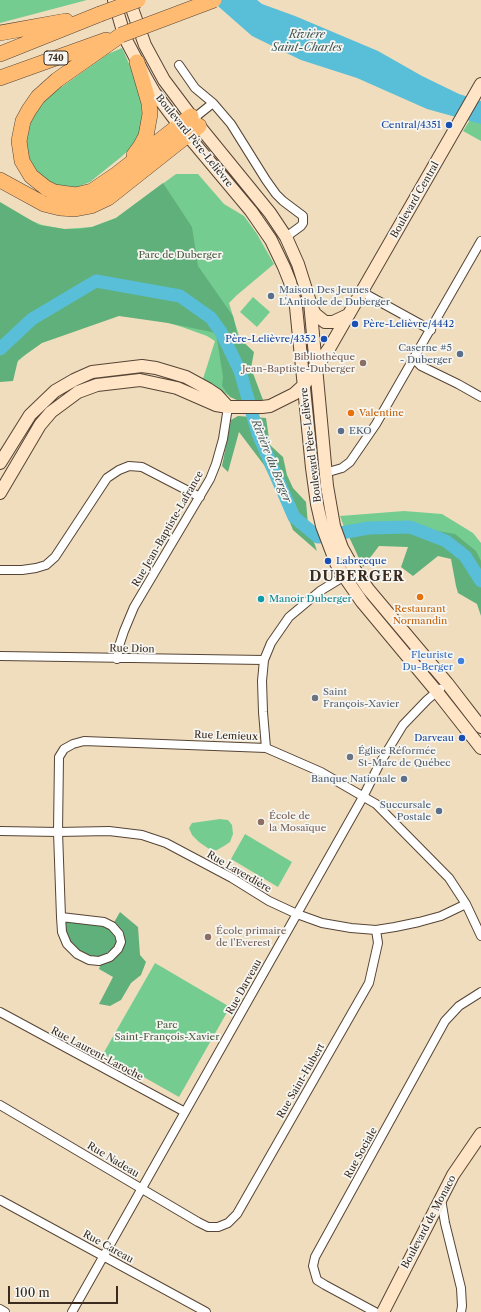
<!DOCTYPE html>
<meta charset="utf-8">
<style>
body{margin:0}
#map{position:relative;width:481px;height:1312px;overflow:hidden;background:#f0ddbd;font-family:"Libre Caslon Text",serif}
canvas{display:block}
.scale{position:absolute;left:8px;top:1286px;width:110px;height:18px;box-sizing:border-box;border:2px solid #3b2a1e;border-top:0;padding-left:5px;font-size:12px;line-height:14px;white-space:nowrap;color:#3b2a1e;-webkit-text-stroke:3px #f6f6f2;paint-order:stroke}
</style>
<div id="map">
<canvas width="481" height="1312"></canvas>
<div class="scale">100 m</div>
</div>
<script>
const ctx = document.querySelector('canvas').getContext('2d');
ctx.lineJoin = 'round';
function paint(path, color) {
  ctx.fillStyle = color;
  ctx.fill(path, 'evenodd');
}
function poly(rows) {
  const path = new Path2D();
  for (const r of rows) {
    path.moveTo(r[0], r[1]);
    for (let i = 2; i < r.length; i += 2) path.lineTo(r[i], r[i + 1]);
  }
  return path;
}
function strokePath(path, color, width, dash) {
  ctx.strokeStyle = color;
  ctx.lineWidth = width;
  ctx.lineCap = dash ? 'butt' : 'round';
  ctx.setLineDash(dash || []);
  ctx.stroke(path);
}
function write(font, color, halo, rows, align = 'center') {
  ctx.font = font + ' "Libre Caslon Text",serif';
  ctx.lineWidth = 3.5;
  ctx.setLineDash([]);
  ctx.textBaseline = 'middle';
  ctx.strokeStyle = halo;
  ctx.fillStyle = color;
  for (const [text, x, y, turn = 0] of rows) {
    ctx.save();
    ctx.translate(x, y);
    ctx.rotate((+turn || 0) * Math.PI / 180);
    ctx.textAlign = isNaN(turn) ? turn : align;
    if (halo) ctx.strokeText(text, 0, 0);
    ctx.fillText(text, 0, 0);
    ctx.restore();
  }
}
const green = poly([
 [0,0,87,0,0,23],
 [122,48,135,77,141,94,142,113,141,125,138,137,131,148,121,157,90,182,77,187,64,187,51,184,33,169,26,155,27,127,33,115,49,96,108,54],
 [470,120,481,122,481,141,463,131],
 [176,174,198,174,224,204,244,216,257,234,274,264,237,295,229,303,239,336,226,341,238,400,202,382,215,341,207,336,182,327,162,321,123,313,37,344,15,364,0,203,30,220,42,225,64,229,92,227,116,218],
 [253,297,270,312,257,327,240,312],
 [404,511,442,514,473,533,481,543,481,584,463,559,369,534,348,538,340,516],
 [220,819,228,820,232,825,233,834,230,842,224,846,217,850,212,851,199,842,192,835,189,828,192,823],
 [245,834,292,862,278,887,231,859],
 [155,963,230,1007,179,1097,103,1054]
]);
const forest = poly([
 [163,183,192,227,198,266,233,316,238,337,254,352,251,368,263,400,239,401,230,397,222,386,223,377,216,333,168,323,119,316,42,343,18,360,13,381,0,382,0,202,39,225,64,229,79,229,92,227,116,218],
 [238,416,266,418,270,445,283,457,287,475,293,488,306,502,308,524,317,551,293,530,278,493,264,465,239,432,228,472,222,466,231,420],
 [392,523,455,534,476,551,481,561,481,616,477,604,458,593,456,586,451,559,438,556,413,576,401,567,408,547,379,546,363,567,344,526],
 [120,912,138,927,140,955,146,962,141,975,131,983,121,1000,110,1006,99,1004,113,977,99,969,101,963,124,944,113,924],
 [66,921,103,926,109,929,118,940,115,947,101,957,92,956,80,952,69,942,65,932]
]);
const water = poly([
 [211,0,257,0,262,4,295,16,378,51,422,76,459,94,481,101,481,124,427,109,357,78,301,60,252,36]
]);
const river = poly([
 [0,349,32,319,96,281,180,296,211,318,221,332,240,371,258,434,294,517,318,537,369,528,410,527,446,541,465,556,481,581]
]);
const street = poly([
 [179,65,195,88,213,103,231,124,266,180,276,194,283,201,303,216,303,223,301,226,286,237],
 [193,119,213,103],
 [362,292,431,330],
 [414,359,421,366,458,384,481,397],
 [325,473,342,468,350,462,376,424,481,241],
 [0,570,22,570,36,568,46,565,55,557,107,478,119,470,129,466,142,467,200,497],
 [0,656,264,660],
 [117,659,119,646,124,631,134,607,210,479,216,464,223,439,228,407],
 [266,748,263,712,262,681,264,660,271,643,289,617,301,607,320,591,348,574],
 [0,831,58,832,109,831,142,835,166,843,232,878,269,901,297,914,322,923,351,928,376,930,395,927,419,922,441,916,466,904],
 [61,917,104,922,112,926,119,934,121,942,118,949,110,957,99,961,89,960,77,954,67,944,62,932,61,917,58,832,59,757,64,749,73,744,84,741,266,748,321,772,376,804,449,878,466,904,481,936],
 [0,1012,185,1112],
 [0,1105,198,1222,208,1227,218,1227,228,1223,237,1214,369,983,378,943,376,930],
 [441,1199,445,1223,461,1288,462,1306,461,1312],
 [0,1200,206,1312],
 [0,1309,5,1312],
 [72,1312,363,797,380,763,403,725,427,700,440,689],
 [375,1312,325,1285,317,1280,313,1266,315,1257,445,1021,459,1006,481,992]
]);
const secondary = poly([
 [114,0,125,38,146,78,154,92,179,125,251,211,271,240,284,267,290,282,296,307,312,468,317,504,322,526,336,563,344,576,362,602,437,692,481,748],
 [129,0,145,45,164,80,191,116,270,213,286,237,298,264,310,302,327,486,334,526,342,548,351,564,368,589,447,683,481,727],
 [311,306,315,314,325,322,333,322,348,315],
 [0,463,30,415,55,391,74,380,92,372,142,366,156,368,186,377,208,389,217,395,228,407],
 [0,493,40,425,51,412,78,392,97,385,140,380,177,388,216,405,228,407,262,407,270,406,294,394,304,385,330,347,481,84],
 [383,1312,453,1175,481,1134]
]);
const highway = poly([
 [0,33,66,21],
 [121,35,57,80,38,97,29,110,23,121,19,141,22,161,31,176,46,188,54,192,76,195,92,191,117,174,191,116],
 [0,54,100,14],
 [0,78,106,40],
 [134,155,140,147,146,136,150,114,149,103,137,62],
 [0,180,44,204,60,208,75,209,91,206,108,198,199,126]
]);
const highwayBridge = poly([
 [100,14,138,0],
 [121,35,214,0]
]);
const markers = [
 [449,125,4,"#1a4fb4"],
 [271,296,4,"#5c6f8a"],
 [355,324,4,"#1a4fb4"],
 [324,339,4,"#1a4fb4"],
 [460,354,4,"#5c6f8a"],
 [363,363,4,"#8d6e63"],
 [351,413,4,"#e8710a"],
 [341,431,4,"#5c6f8a"],
 [328,561,4,"#1a4fb4"],
 [420,597,4,"#e8710a"],
 [261,599,4,"#0f9aa8"],
 [461,661,4,"#3f7fe0"],
 [315,698,4,"#6b7280"],
 [462,738,4,"#1a4fb4"],
 [350,757,4,"#6b7280"],
 [404,779,4,"#5c6f8a"],
 [439,811,4,"#5c6f8a"],
 [261,822,4,"#8d6e63"],
 [208,937,4,"#8d6e63"]
];
const shields = [
 [56,58,24]
];
const shieldNames = [
 ["740",56,58]
];
const transitNames = [
 ["Central/4351",441,125],
 ["Père-Lelièvre/4442",363,324,"left"],
 ["Père-Lelièvre/4352",316,339],
 ["Labrecque",336,561,"left"],
 ["Darveau",454,738]
];
const streetNames = [
 ["Boulevard Père-Lelièvre",194,141,51],
 ["Boulevard Central",415,200,-60],
 ["Boulevard Père-Lelièvre",311,445,-97],
 ["Rue Jean-Baptiste-Lafrance",168,529,-60],
 ["Rue Dion",132,649,1],
 ["Rue Lemieux",226,736,2],
 ["Rue Laverdière",239,872,30],
 ["Rue Darveau",244,987,-61],
 ["Rue Laurent-Laroche",97,1054,28],
 ["Rue Saint-Hubert",301,1081,-60],
 ["Rue Sociale",361,1153,-61],
 ["Rue Nadeau",113,1160,31],
 ["Boulevard de Monaco",429,1222,-62],
 ["Rue Careau",108,1247,29]
];
const parkNames = [
 ["Parc de Duberger",180,255],
 ["Parc",167,1025],
 ["Saint-François-Xavier",167,1037]
];
const serviceNames = [
 ["Maison Des Jeunes",279,290,"left"],
 ["L'Antitode de Duberger",279,302,"left"],
 ["Caserne #5",452,348],
 ["- Duberger",452,360],
 ["EKO",349,431,"left"],
 ["Banque Nationale",396,779],
 ["Succursale",431,805],
 ["Postale",431,817]
];
const educationNames = [
 ["Bibliothèque",355,357,"right"],
 ["Jean-Baptiste-Duberger",355,369,"right"],
 ["École de",269,816],
 ["la Mosaïque",269,828],
 ["École primaire",216,931],
 ["de l'Everest",216,943]
];
const foodNames = [
 ["Valentine",359,413],
 ["Restaurant",420,609,"center"],
 ["Normandin",420,621,"center"]
];
const cultureNames = [
 ["Manoir Duberger",269,599]
];
const shopNames = [
 ["Fleuriste",453,655],
 ["Du-Berger",453,667]
];
const worshipNames = [
 ["Saint",323,692],
 ["François-Xavier",323,704],
 ["Église Réformée",358,751],
 ["St-Marc de Québec",358,763]
];
const waterNames = [
 ["Rivière",307,35],
 ["Saint-Charles",307,48],
 ["Rivière du Berger",271,461,68]
];
const districtNames = [
 ["DUBERGER",357,577]
];
paint(green, '#75cc91');
paint(forest, '#60b07b');
paint(water, '#59bed7');
strokePath(river, '#59bed7', 13);
strokePath(street, '#564536', 10);
strokePath(secondary, '#564536', 14);
strokePath(highway, '#564536', 16);
strokePath(street, '#fff', 8);
strokePath(secondary, '#ffe4c6', 12);
strokePath(highway, '#ffbb71', 15);
strokePath(highwayBridge, '#564536', 16, []);
strokePath(highwayBridge, '#ffbb71', 15);
for (const [x, y, r, color] of markers) {
  const dot = new Path2D();
  dot.arc(x, y, r, 0, 2 * Math.PI);
  ctx.fillStyle = color;
  ctx.fill(dot);
  strokePath(dot, '#f6f6f2', 1.5);
}
for (const [x, y, w] of shields) {
  const box = new Path2D();
  box.roundRect(x - w / 2, y - 7, w, 14, 3);
  ctx.fillStyle = '#f6f6f2';
  ctx.fill(box);
  strokePath(box, '#3b2a1e', 1);
}
write('bold 9px', '#3b2a1e', null, shieldNames);
write('10px', '#164399', '#f6f6f2', transitNames, 'right');
write('10px', '#3b2a1e', '#f6f6f2', streetNames);
write('10px', '#4c5b40', '#f6f6f2', parkNames);
write('10px', '#4e5e75', '#f6f6f2', serviceNames, 'right');
write('10px', '#785e54', '#f6f6f2', educationNames, 'left');
write('10px', '#c56008', '#f6f6f2', foodNames, 'left');
write('10px', '#0d838f', '#f6f6f2', cultureNames, 'left');
write('10px', '#366cbe', '#f6f6f2', shopNames, 'right');
write('10px', '#5b616d', '#f6f6f2', worshipNames, 'left');
write('italic 11px', '#445656', '#f6f6f2', waterNames);
ctx.letterSpacing = '1px';
write('bold 14px', '#3b2a1e', '#f6f6f2', districtNames);
ctx.letterSpacing = '0px';
</script>
